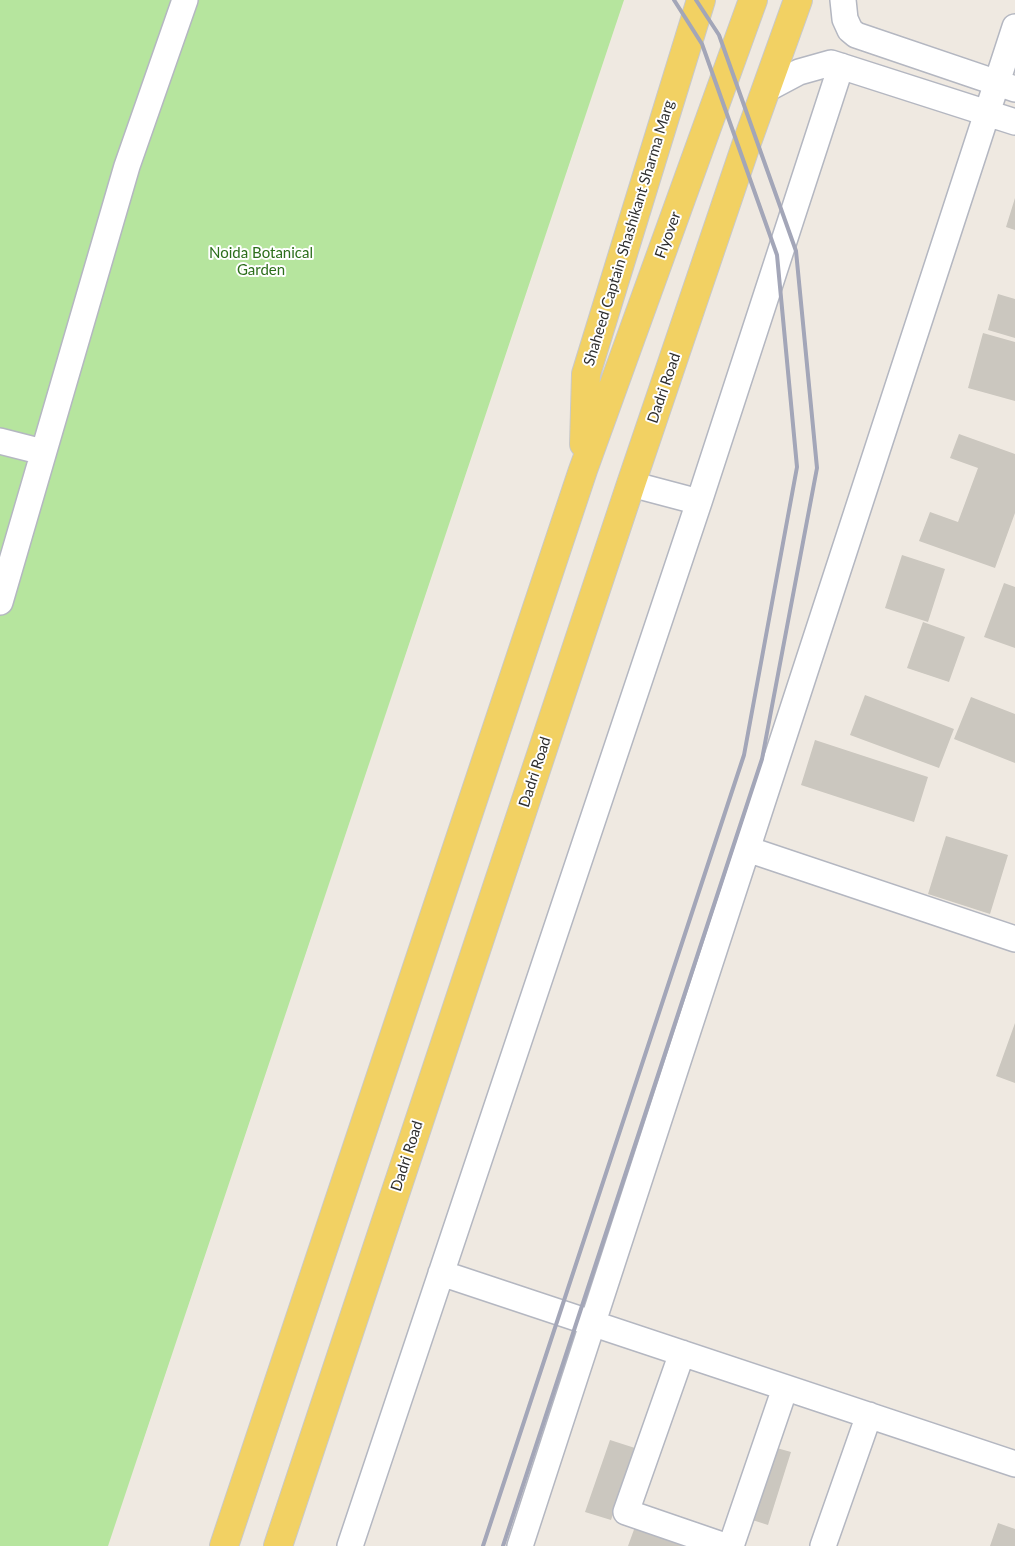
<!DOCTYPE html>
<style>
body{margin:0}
canvas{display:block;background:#efe9e1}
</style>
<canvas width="1015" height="1546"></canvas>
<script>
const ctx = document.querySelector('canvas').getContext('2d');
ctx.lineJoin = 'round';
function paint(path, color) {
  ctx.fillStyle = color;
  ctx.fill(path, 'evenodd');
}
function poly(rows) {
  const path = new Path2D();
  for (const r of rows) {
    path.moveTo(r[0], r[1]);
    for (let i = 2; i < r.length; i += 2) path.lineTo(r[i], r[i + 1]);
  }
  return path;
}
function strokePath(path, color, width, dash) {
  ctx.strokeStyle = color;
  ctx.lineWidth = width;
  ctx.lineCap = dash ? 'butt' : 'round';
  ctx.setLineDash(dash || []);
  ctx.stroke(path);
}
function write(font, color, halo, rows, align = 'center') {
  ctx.font = font + ' Lato,sans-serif';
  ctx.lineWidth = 4;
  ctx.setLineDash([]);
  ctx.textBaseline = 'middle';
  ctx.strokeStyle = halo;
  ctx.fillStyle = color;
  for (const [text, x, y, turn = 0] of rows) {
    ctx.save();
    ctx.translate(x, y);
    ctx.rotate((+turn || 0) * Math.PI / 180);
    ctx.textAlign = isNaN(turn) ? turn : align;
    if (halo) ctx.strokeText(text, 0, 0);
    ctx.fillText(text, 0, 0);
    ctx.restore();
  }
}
const green = poly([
 [0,0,624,0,108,1546,0,1546]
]);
const building = poly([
 [1015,198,1015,230,1006,227],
 [998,294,1015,299,1015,338,988,330],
 [983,333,1015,342,1015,401,968,388],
 [959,434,1015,454,1015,513,995,568,919,541,930,512,958,522,978,468,950,458],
 [902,555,945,569,928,622,885,608],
 [1004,583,1015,587,1015,648,984,637],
 [923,622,965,637,949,682,907,668],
 [865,695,954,729,939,768,850,735],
 [971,697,1015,714,1015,763,954,739],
 [815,740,928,777,914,822,801,785],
 [946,836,1008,855,990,914,928,894],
 [1015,1023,1015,1083,996,1076],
 [610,1440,635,1448,611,1520,585,1512],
 [766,1445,791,1452,768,1525,743,1517],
 [998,1523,1015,1529,1015,1546,990,1546],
 [636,1524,695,1546,628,1546]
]);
const minor = poly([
 [843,0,845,19,850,30,856,35,1015,89],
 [767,89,799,72,831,63,1015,122],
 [0,441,43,452],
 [631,484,699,502],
 [0,602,127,166,185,0],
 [747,849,1015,939],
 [441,1273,1015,1464],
 [682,1353,626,1512,725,1546],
 [350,1546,699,502,841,66],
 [520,1546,1015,27],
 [731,1546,785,1388],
 [823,1546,869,1415]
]);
const major = poly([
 [584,444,586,374,701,0],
 [224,1546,583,470,753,0],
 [278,1546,631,484,746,145,798,0]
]);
const rail = poly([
 [483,1546,744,755,797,467,777,255,702,44,674,0],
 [503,1546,762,759,817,468,796,251,719,35,696,0]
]);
const streetNames = [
 ["Shaheed Captain Shashikant Sharma Marg",629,233,-73],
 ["Flyover",668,235,-70],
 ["Dadri Road",664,388,-71],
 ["Dadri Road",535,772,-72],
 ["Dadri Road",407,1156,-72]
];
const parkNames = [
 ["Noida Botanical",261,253],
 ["Garden",261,270]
];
paint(green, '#b6e59e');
paint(building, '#cbc7bf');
strokePath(minor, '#b4b7c1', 28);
strokePath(major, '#c9c9c9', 30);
strokePath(minor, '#fff', 25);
strokePath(major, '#f2d163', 28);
strokePath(rail, '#a3a6b8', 4);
write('15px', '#2e2e2e', '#fff', streetNames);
write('15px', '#2c6e1b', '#fff', parkNames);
</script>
